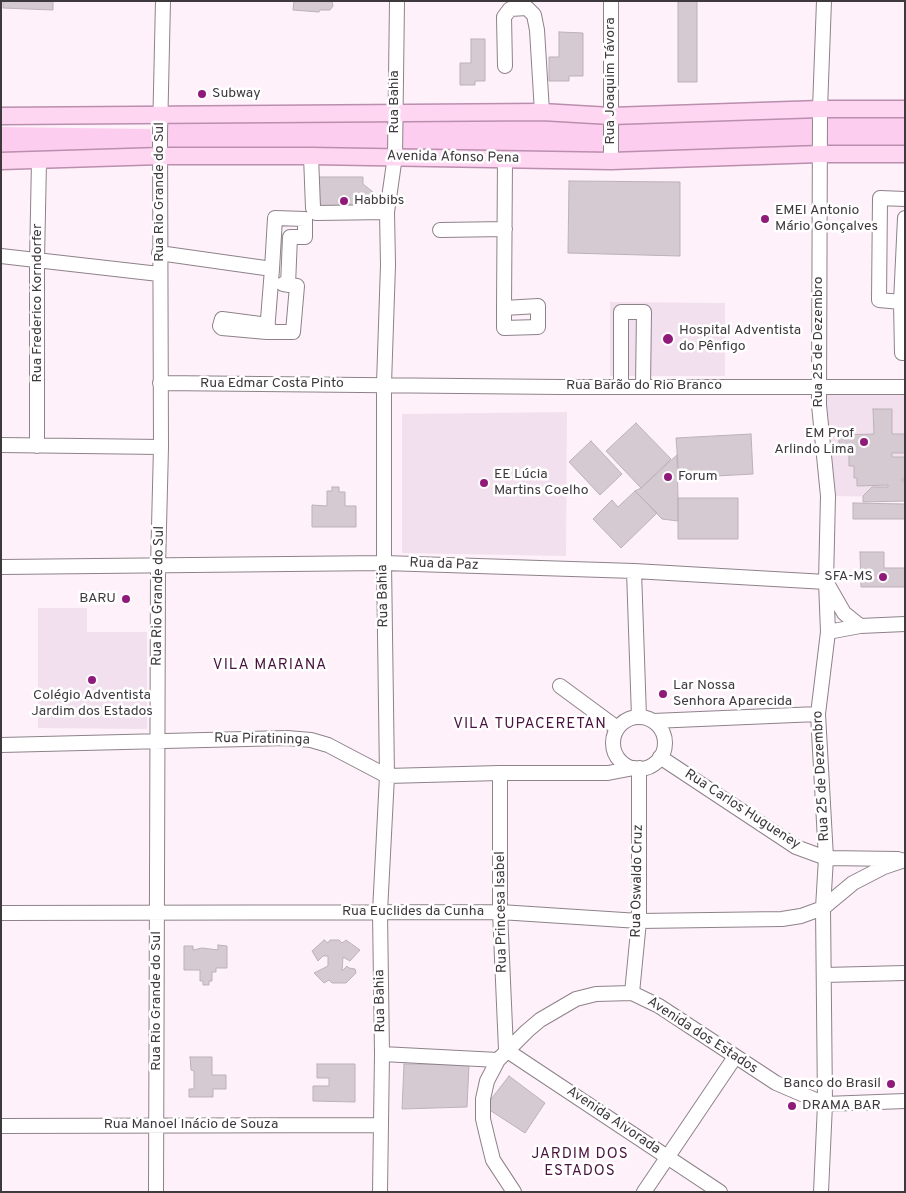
<!DOCTYPE html>
<meta charset="utf-8">
<style>
body{margin:0}
#map{position:relative;width:906px;height:1193px;overflow:hidden;background:#fef1fa;font-family:Overpass,sans-serif}
canvas{display:block}
.frame{position:absolute;inset:0;border:2px solid #3e393d;pointer-events:none}
</style>
<div id="map">
<canvas width="906" height="1193"></canvas>
<div class="frame"></div>
</div>
<script>
const ctx = document.querySelector('canvas').getContext('2d');
ctx.lineJoin = 'round';
function paint(path, color) {
  ctx.fillStyle = color;
  ctx.fill(path, 'evenodd');
}
function poly(rows) {
  const path = new Path2D();
  for (const r of rows) {
    if (r.length === 3) {
      path.moveTo(r[0] + r[2], r[1]);
      path.arc(r[0], r[1], r[2], 0, 2 * Math.PI);
      continue;
    }
    path.moveTo(r[0], r[1]);
    for (let i = 2; i < r.length; i += 2) path.lineTo(r[i], r[i + 1]);
  }
  return path;
}
function strokePath(path, color, width, dash) {
  ctx.strokeStyle = color;
  ctx.lineWidth = width;
  ctx.lineCap = dash ? 'butt' : 'round';
  ctx.setLineDash(dash || []);
  ctx.stroke(path);
}
function write(font, color, halo, rows, align = 'center') {
  ctx.font = font + ' Overpass,sans-serif';
  ctx.lineWidth = 5;
  ctx.setLineDash([]);
  ctx.textBaseline = 'middle';
  ctx.strokeStyle = halo;
  ctx.fillStyle = color;
  for (const [text, x, y, turn = 0] of rows) {
    ctx.save();
    ctx.translate(x, y);
    ctx.rotate((+turn || 0) * Math.PI / 180);
    ctx.textAlign = isNaN(turn) ? turn : align;
    if (halo) ctx.strokeText(text, 0, 0);
    ctx.fillText(text, 0, 0);
    ctx.restore();
  }
}
const built = poly([
 [610,302,725,303,725,376,610,376],
 [819,387,905,387,905,497,828,496],
 [567,412,566,556,402,553,402,414],
 [38,608,87,608,87,632,147,632,147,729,38,728]
]);
const green = poly([
 [905,109,905,153,160,156,160,116],
 [1,127,150,129,153,140,150,153,1,154]
]);
const building = poly([
 [3,1,53,1,53,10,3,8,3,1],
 [294,1,332,1,333,6,330,10,320,10,319,12,293,10,294,1],
 [678,1,697,1,697,82,678,82,678,1],
 [559,32,583,33,583,76,569,76,569,81,549,81,549,57,559,57,559,32],
 [471,39,485,39,485,81,475,81,475,85,460,85,460,63,471,63,471,39],
 [315,177,363,177,363,184,373,192,374,209,315,210,315,177],
 [569,181,680,182,680,256,568,253,569,181],
 [873,409,892,409,892,434,905,434,905,453,892,453,892,457,905,457,905,479,902,479,902,481,905,481,905,501,863,502,863,496,872,487,888,487,888,485,857,486,857,478,854,478,854,466,849,466,849,454,839,454,839,435,874,434,873,409],
 [636,423,671,459,641,488,606,451,636,423],
 [751,434,753,474,679,478,676,438,751,434],
 [591,441,622,474,600,495,569,462,591,441],
 [677,455,678,498,678,521,662,519,635,491,641,488,677,455],
 [332,487,339,487,339,492,345,492,345,506,356,506,356,527,312,527,312,505,327,506,327,491,332,491,332,487],
 [635,491,657,513,621,548,593,519,612,500,618,507,635,491],
 [678,498,738,498,738,539,678,539,678,498],
 [853,503,905,504,905,519,853,519,853,503],
 [860,552,884,552,884,568,905,568,905,587,861,587,860,552],
 [324,940,328,943,330,940,339,940,342,943,346,940,360,950,350,961,343,957,342,971,347,966,349,968,355,969,356,973,346,983,332,983,329,980,324,983,314,973,328,966,328,956,323,956,318,961,312,951,324,940],
 [218,945,227,946,227,968,216,968,216,972,212,972,212,981,209,981,209,985,203,985,203,981,200,981,200,970,184,970,184,946,193,946,193,950,202,948,218,950,218,945],
 [190,1057,212,1057,212,1075,226,1075,226,1089,213,1089,213,1097,189,1097,189,1089,194,1089,194,1071,191,1070,190,1057],
 [317,1064,355,1064,355,1102,313,1101,313,1086,329,1086,329,1078,317,1078,317,1064],
 [404,1064,469,1065,467,1107,402,1109,404,1064],
 [509,1076,545,1103,525,1133,485,1107,509,1076]
]);
const minor = poly([
 [505,66,504,17,510,9,527,8,534,15,537,30,542,112],
 [311,156,313,208,316,213,387,212],
 [611,161,611,1],
 [905,218,901,302,902,353,905,353],
 [440,230,505,229],
 [159,253,272,269,267,332,222,328,220,326,222,319,268,325],
 [1,256,159,274],
 [272,269,275,218,305,219,305,237,290,237,288,285],
 [901,302,879,300,880,198,905,199],
 [538,306,538,327,504,328,504,308,538,306],
 [504,308,505,159],
 [267,332,293,332,297,286,283,284],
 [160,383,561,387,905,387],
 [621,386,621,312,644,312,643,386],
 [1,445,161,447],
 [37,446,37,261,39,161],
 [1,567,384,563,634,571,826,582],
 [634,571,639,717],
 [828,585,844,613,860,626],
 [828,632,860,626,905,624],
 [560,686,617,728],
 [639,743,26],
 [653,721,818,714],
 [1,745,287,738,311,740,328,745,387,776,500,773,608,773,634,768],
 [660,757,796,847,826,858,898,859],
 [500,773,500,912,506,1050,720,1192],
 [1,913,500,912,639,921,782,919,801,916,823,908,853,883,884,867,905,860],
 [824,975,905,973],
 [632,993,639,921,639,768],
 [382,1054,498,1060],
 [1,1126,380,1125],
 [156,1192,158,567,161,447,160,134,163,1],
 [380,1192,382,1054,380,912,387,776,384,563,384,384,388,265,387,212,395,156,397,1],
 [514,1192,493,1160,488,1140,483,1119,483,1099,487,1081,498,1060,527,1031,540,1020,576,999,596,994,632,993,659,1006,776,1083,825,1104,905,1101],
 [644,1192,735,1057],
 [821,1192,825,1104,823,908,826,858,818,714,828,632,826,582,828,496,819,405,820,109,824,1]
]);
const major = poly([
 [1,116,542,112,611,116,820,109,905,109],
 [1,161,160,156,311,156,611,161,820,154,905,154]
]);
const markers = [
 [202,94,5,"#8f1a7a"],
 [344,201,5,"#8f1a7a"],
 [765,219,5,"#8f1a7a"],
 [668,339,6,"#8f1a7a"],
 [864,442,5,"#8f1a7a"],
 [668,477,5,"#8f1a7a"],
 [484,483,5,"#8f1a7a"],
 [883,577,5,"#8f1a7a"],
 [126,599,5,"#8f1a7a"],
 [92,680,5,"#8f1a7a"],
 [663,694,5,"#8f1a7a"],
 [891,1084,5,"#8f1a7a"],
 [792,1106,5,"#8f1a7a"]
];
const streetNames = [
 ["Rua Joaquim Távora",611,81,-90],
 ["Rua Bahia",395,102,-90],
 ["Avenida Afonso Pena",453,158,1],
 ["Rua Rio Grande do Sul",160,192,-90],
 ["Rua Frederico Korndorfer",38,303,-90],
 ["Rua 25 de Dezembro",819,342,-90],
 ["Rua Edmar Costa Pinto",272,384],
 ["Rua Barão do Rio Branco",644,386],
 ["Rua da Paz",444,565,2],
 ["Rua Rio Grande do Sul",159,596,-89],
 ["Rua Bahia",384,596,-91],
 ["Rua Piratininga",262,740,1],
 ["Rua 25 de Dezembro",822,776,-93],
 ["Rua Carlos Hugueney",742,810,33],
 ["Rua Oswaldo Cruz",638,881,-89],
 ["Rua Euclides da Cunha",413,912],
 ["Rua Princesa Isabel",502,912,-91],
 ["Rua Rio Grande do Sul",157,1001,-90],
 ["Rua Bahia",381,1001,-91],
 ["Avenida dos Estados",702,1036,33],
 ["Avenida Alvorada",613,1121,34],
 ["Rua Manoel Inácio de Souza",191,1125]
];
const poiNames = [
 ["Subway",212,94],
 ["Habbibs",354,201],
 ["EMEI Antonio",775,211],
 ["Mário Gonçalves",775,227],
 ["Hospital Adventista",679,331],
 ["do Pênfigo",679,347],
 ["EM Prof",854,434,"right"],
 ["Arlindo Lima",854,450,"right"],
 ["EE Lúcia",494,475],
 ["Martins Coelho",494,491],
 ["Forum",678,477],
 ["SFA-MS",873,577,"right"],
 ["BARU",116,599,"right"],
 ["Lar Nossa",673,686],
 ["Senhora Aparecida",673,702],
 ["Colégio Adventista",92,696,"center"],
 ["Jardim dos Estados",92,712,"center"],
 ["Banco do Brasil",881,1084,"right"],
 ["DRAMA BAR",802,1106]
];
const neighbourhoodNames = [
 ["VILA MARIANA",270,666],
 ["VILA TUPACERETAN",530,725],
 ["JARDIM DOS",580,1155],
 ["ESTADOS",580,1172]
];
paint(built, '#f3e0ee');
paint(green, '#fdcdef');
paint(building, '#d6cad2');
strokePath(building, '#bdb1b9', 1);
strokePath(minor, '#8e828a', 16);
strokePath(major, '#ba8ead', 19);
strokePath(minor, '#fff', 14);
strokePath(major, '#fed6f2', 16);
for (const [x, y, r, color] of markers) {
  const dot = new Path2D();
  dot.arc(x, y, r, 0, 2 * Math.PI);
  ctx.fillStyle = color;
  ctx.fill(dot);
  strokePath(dot, '#fff', 2);
}
write('14px', '#3e393d', '#fff', streetNames);
write('14px', '#3e393d', '#fff', poiNames, 'left');
ctx.letterSpacing = '1px';
write('15px', '#4a133f', '#fff', neighbourhoodNames);
ctx.letterSpacing = '0px';
</script>
